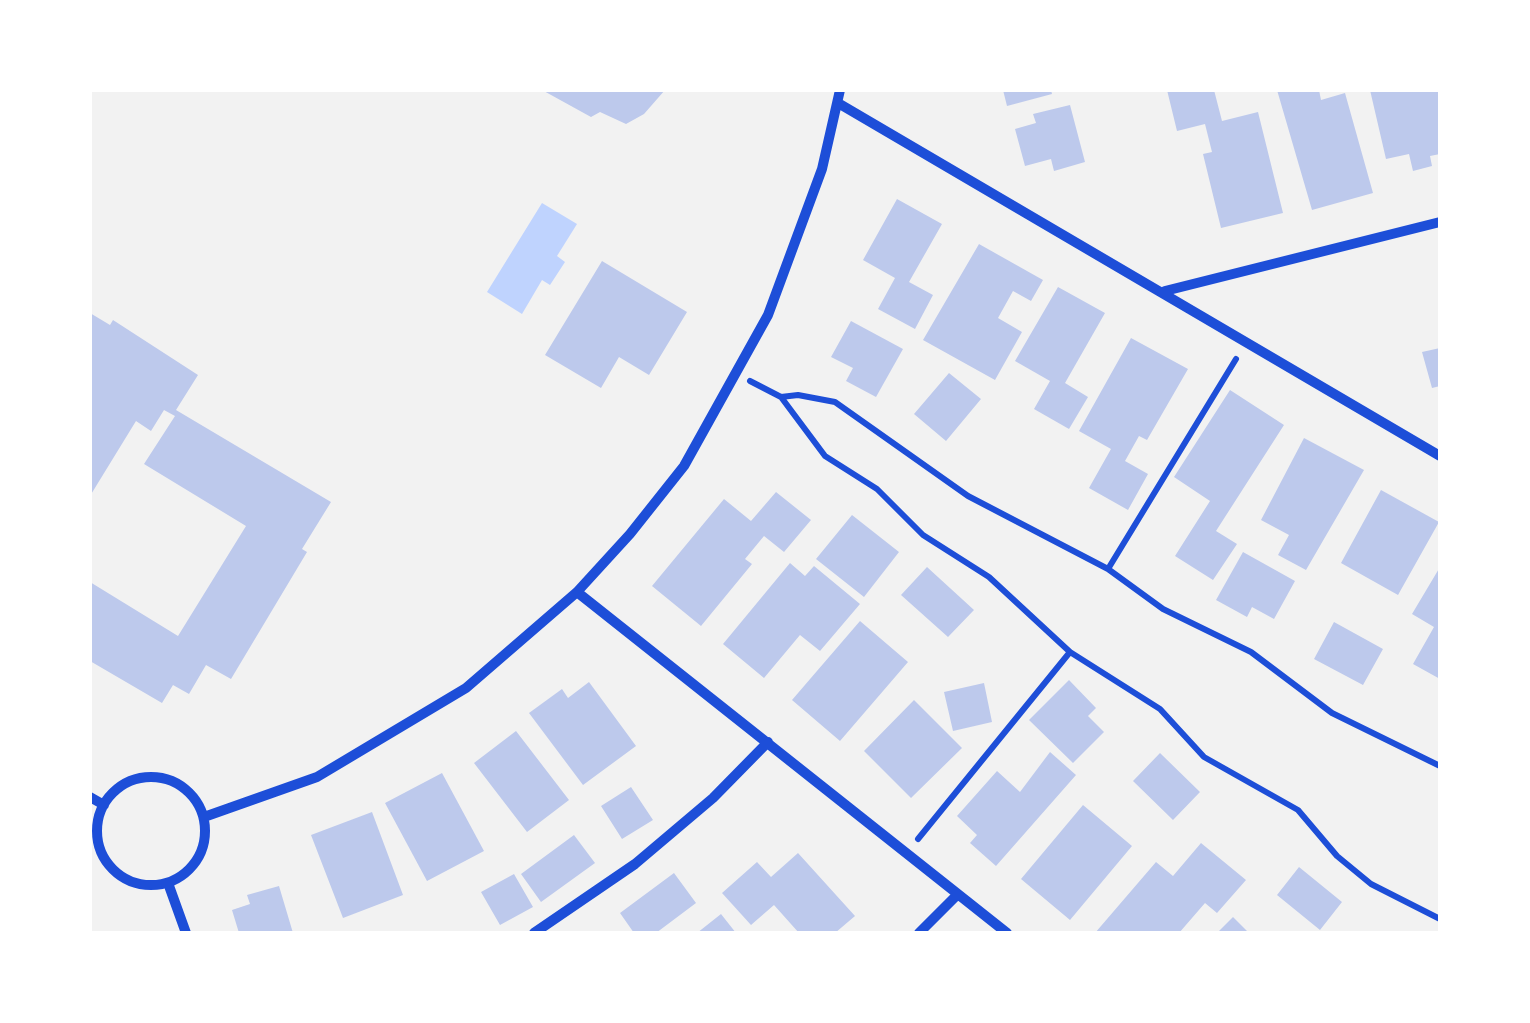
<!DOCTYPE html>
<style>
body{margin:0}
#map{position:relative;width:1530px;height:1023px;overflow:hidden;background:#f2f2f2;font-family:Manrope,sans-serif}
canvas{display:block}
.frame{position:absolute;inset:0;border:92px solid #fff;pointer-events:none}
</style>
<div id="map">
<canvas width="1530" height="1023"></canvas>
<div class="frame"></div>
</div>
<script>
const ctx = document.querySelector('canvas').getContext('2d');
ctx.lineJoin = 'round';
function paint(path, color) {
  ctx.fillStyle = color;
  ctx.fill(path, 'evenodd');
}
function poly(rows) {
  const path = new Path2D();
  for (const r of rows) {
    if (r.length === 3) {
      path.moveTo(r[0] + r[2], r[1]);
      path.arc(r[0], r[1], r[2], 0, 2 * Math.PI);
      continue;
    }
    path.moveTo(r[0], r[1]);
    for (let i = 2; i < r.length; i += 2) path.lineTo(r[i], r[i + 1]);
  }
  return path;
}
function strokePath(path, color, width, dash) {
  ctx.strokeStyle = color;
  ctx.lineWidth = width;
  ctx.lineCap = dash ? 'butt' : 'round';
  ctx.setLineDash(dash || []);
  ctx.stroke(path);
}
const water = poly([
 [542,203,577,224,557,256,565,262,550,285,542,280,522,314,487,292]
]);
const building = poly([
 [542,90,665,90,644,114,626,124,600,112,591,117],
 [1003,90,1051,90,1052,94,1007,106],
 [1167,90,1214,90,1222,121,1258,112,1283,213,1221,228,1203,154,1212,152,1205,124,1177,131],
 [1277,90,1319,90,1321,100,1345,93,1373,193,1312,210],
 [1370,90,1440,90,1440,154,1430,156,1432,166,1413,171,1409,154,1386,159],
 [1070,105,1085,162,1054,171,1051,159,1025,166,1015,129,1036,123,1033,114],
 [897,199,942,224,909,282,933,295,915,329,878,309,895,278,863,260],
 [979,244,1043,280,1031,301,1013,291,998,318,1022,332,995,380,923,340],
 [602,261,687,312,649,375,619,357,601,388,545,355],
 [1058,287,1105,313,1065,383,1088,397,1069,429,1034,409,1050,381,1015,361],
 [90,313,110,325,113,320,198,375,176,410,331,502,302,549,307,552,231,679,206,665,189,694,173,685,162,703,90,661,90,582,178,636,246,526,144,464,175,416,164,410,151,431,136,421,90,496],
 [851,321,903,349,876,397,846,381,853,368,831,357],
 [1131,338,1188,369,1147,440,1139,436,1125,461,1148,474,1128,510,1089,488,1111,449,1079,431],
 [1440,348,1440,386,1432,388,1422,352],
 [949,373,981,399,946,441,914,414],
 [1230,390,1284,425,1216,531,1237,544,1213,580,1175,556,1210,501,1174,477],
 [1304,438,1364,470,1306,570,1278,555,1289,535,1261,520],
 [1381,490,1439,522,1398,595,1341,563],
 [776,492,811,520,784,552,764,536,745,559,752,564,701,626,652,586,724,499,751,521],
 [852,515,899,552,864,597,816,559],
 [1243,552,1295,581,1274,619,1252,607,1247,617,1216,600],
 [790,563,805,576,814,566,860,604,820,651,800,635,764,678,723,644],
 [927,567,974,610,948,637,901,595],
 [1440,567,1440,679,1413,664,1434,627,1412,614],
 [860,621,908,662,840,741,792,700],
 [1334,622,1383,649,1363,685,1314,659],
 [1069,680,1096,708,1088,716,1104,732,1073,763,1029,720],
 [589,682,636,746,583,785,529,713,562,689,568,698],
 [984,683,992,722,953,731,944,692],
 [914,700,962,748,911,798,864,751],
 [516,731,569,800,527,832,474,763],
 [1050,752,1076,775,996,866,970,843,977,835,957,816,997,771,1020,792],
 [1160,753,1200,792,1173,820,1133,781],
 [442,773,484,851,427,881,385,803],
 [631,787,653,820,622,839,601,806],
 [1083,805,1132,846,1070,920,1021,879],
 [372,812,403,895,343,918,311,835],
 [574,835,595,863,541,902,521,874],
 [1201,843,1246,880,1217,913,1205,903,1179,933,1095,933,1156,862,1173,876],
 [798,853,855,916,835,933,799,933,774,905,751,925,722,893,757,862,771,877],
 [1299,867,1342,902,1320,930,1277,895],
 [674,873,696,903,656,933,634,933,620,913],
 [514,874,533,907,500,925,481,892],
 [279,886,293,933,239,933,232,910,250,904,247,895],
 [721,914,736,933,697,933],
 [1233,917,1249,933,1217,933]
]);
const path = poly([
 [1236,359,1108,569,1163,609,1251,652,1332,713,1440,766],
 [750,381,781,397,825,456,877,489,923,535,989,577,1070,652],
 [781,397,798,395,835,402,968,496,1108,569],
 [918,839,1070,652,1160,709,1204,757,1298,810,1337,856,1371,884,1440,919]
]);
const minor = poly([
 [838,103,1440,456],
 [1165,291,1440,222],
 [577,592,1007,933],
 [151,831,54],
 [90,797,104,805],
 [204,817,317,777,466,688,577,592,630,534,684,466,768,315,822,169,840,90],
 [168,883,186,933],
 [534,933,635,864,713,798,768,742],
 [919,933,958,894]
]);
paint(water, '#bfd3fe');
paint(building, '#bdc9ec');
strokePath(path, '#1d4ed8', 6);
strokePath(minor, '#1d4ed8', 10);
</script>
